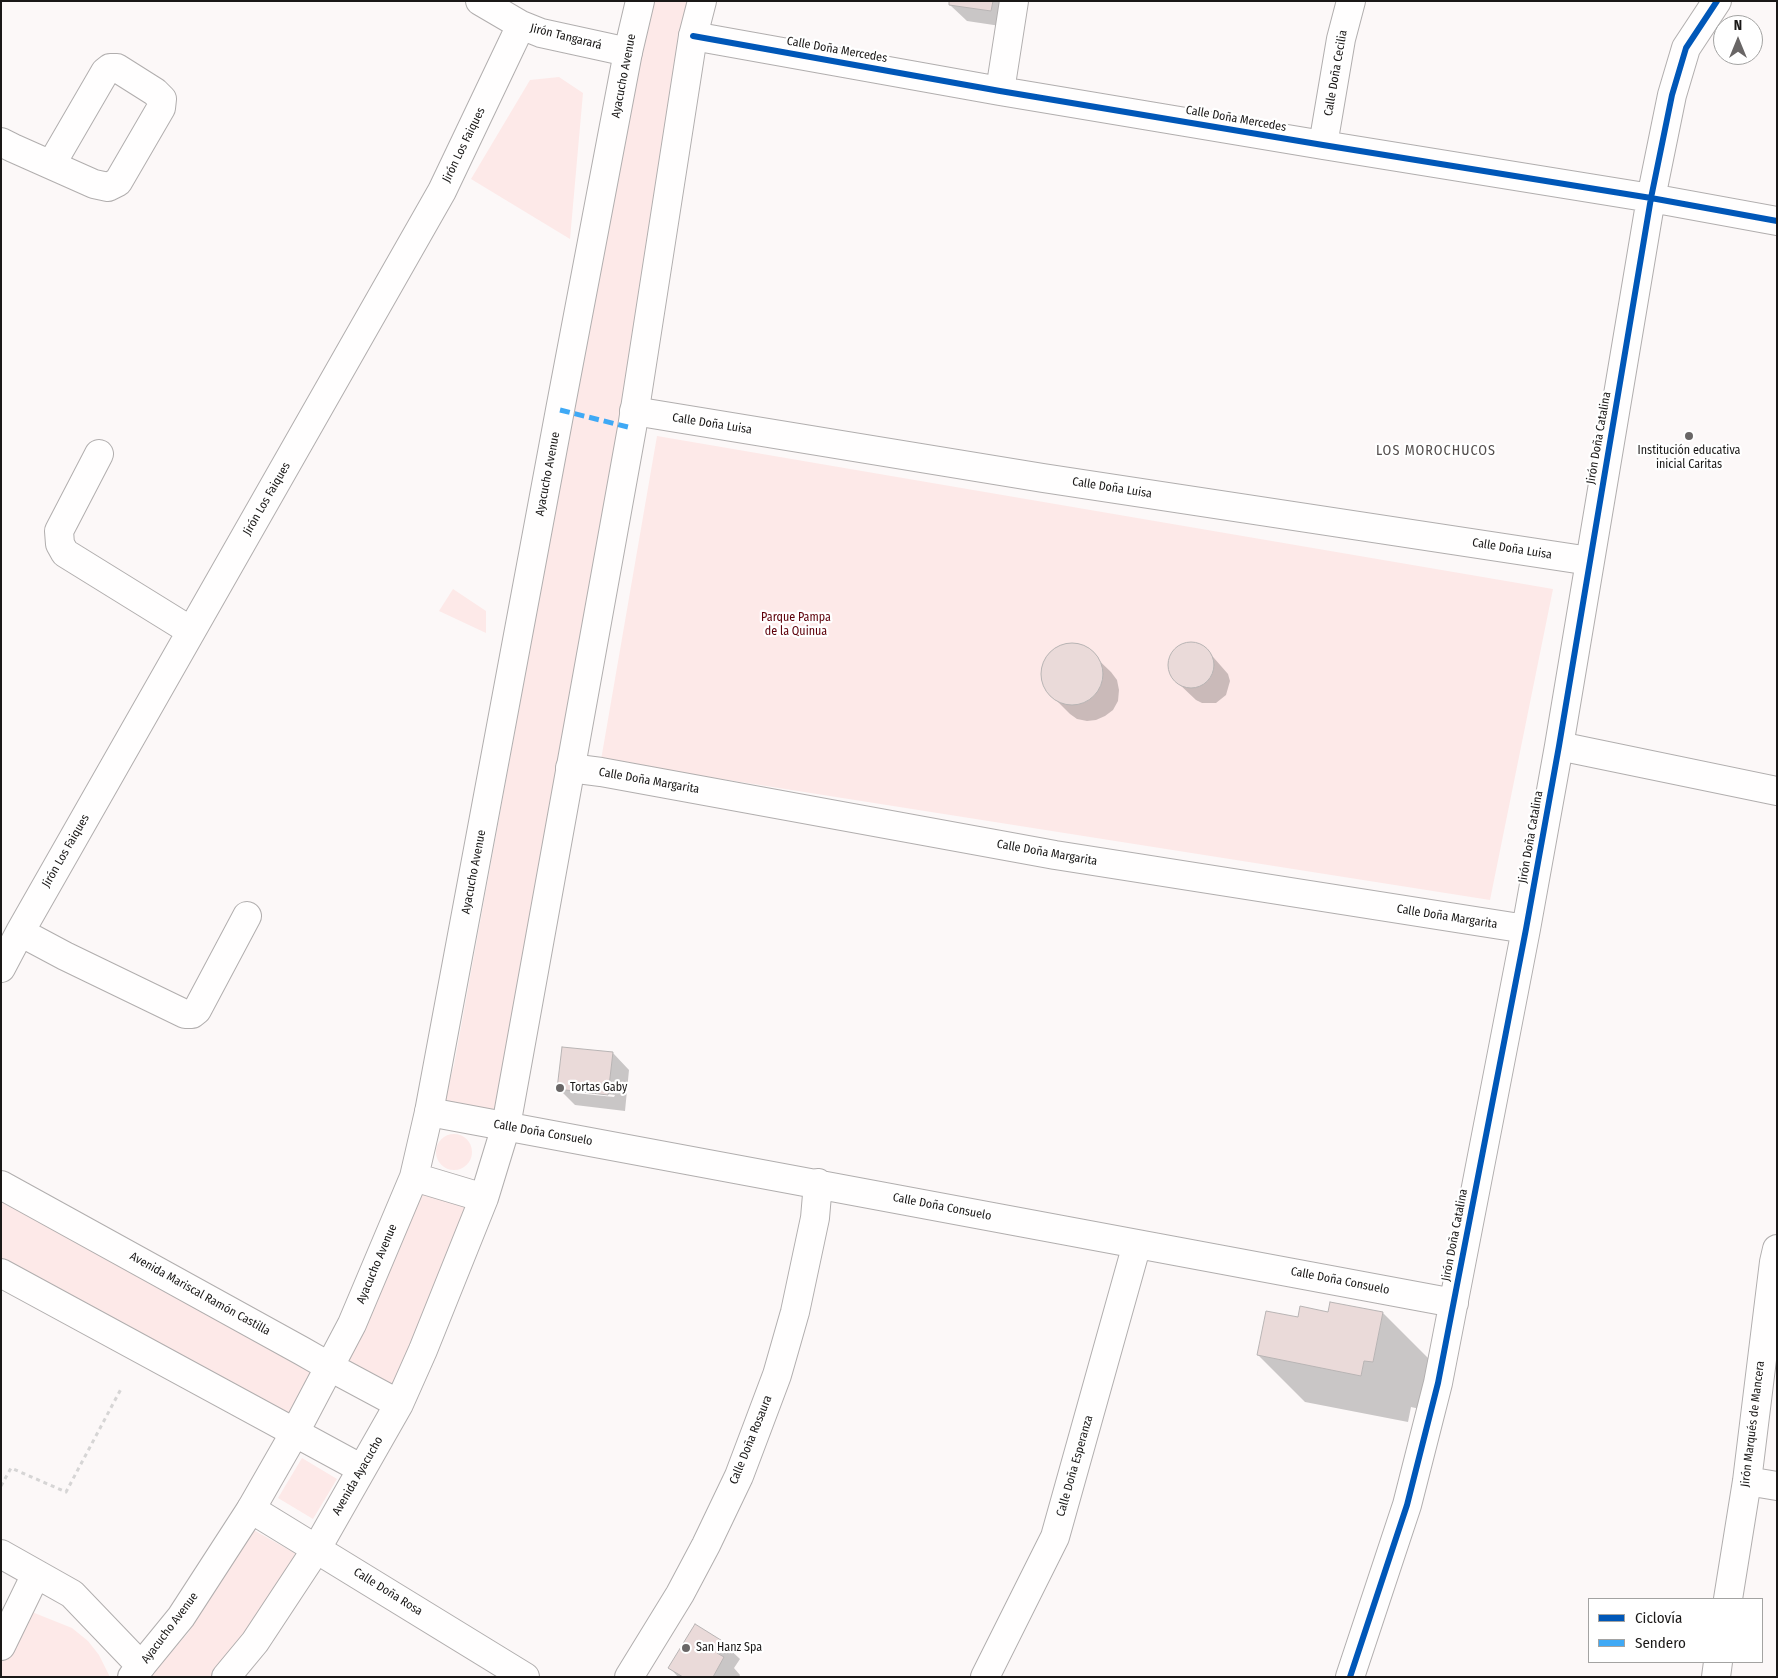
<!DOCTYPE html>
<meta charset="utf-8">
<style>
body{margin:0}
#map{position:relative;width:1778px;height:1678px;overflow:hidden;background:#fcf8f8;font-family:"Fira Sans Condensed",sans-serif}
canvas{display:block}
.frame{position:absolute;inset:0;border:2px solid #1a1817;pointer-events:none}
.legend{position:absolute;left:1588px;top:1598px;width:175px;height:65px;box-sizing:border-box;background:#fff;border:1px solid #a3a3a2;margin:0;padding:6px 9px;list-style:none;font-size:15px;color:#1a1817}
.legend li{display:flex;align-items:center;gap:10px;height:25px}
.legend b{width:25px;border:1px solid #a3a3a2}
.north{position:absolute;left:1713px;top:15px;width:50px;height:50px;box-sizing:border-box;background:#fff;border:1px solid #a3a3a2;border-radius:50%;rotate:0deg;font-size:14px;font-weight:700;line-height:20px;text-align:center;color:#1a1817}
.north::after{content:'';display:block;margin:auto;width:18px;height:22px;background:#696666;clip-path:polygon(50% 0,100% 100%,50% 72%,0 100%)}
</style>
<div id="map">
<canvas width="1778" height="1678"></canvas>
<div class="frame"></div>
<ul class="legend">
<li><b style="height:6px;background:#0057b8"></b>Ciclovía</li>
<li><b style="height:6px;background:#3fa9f5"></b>Sendero</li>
</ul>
<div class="north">N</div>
</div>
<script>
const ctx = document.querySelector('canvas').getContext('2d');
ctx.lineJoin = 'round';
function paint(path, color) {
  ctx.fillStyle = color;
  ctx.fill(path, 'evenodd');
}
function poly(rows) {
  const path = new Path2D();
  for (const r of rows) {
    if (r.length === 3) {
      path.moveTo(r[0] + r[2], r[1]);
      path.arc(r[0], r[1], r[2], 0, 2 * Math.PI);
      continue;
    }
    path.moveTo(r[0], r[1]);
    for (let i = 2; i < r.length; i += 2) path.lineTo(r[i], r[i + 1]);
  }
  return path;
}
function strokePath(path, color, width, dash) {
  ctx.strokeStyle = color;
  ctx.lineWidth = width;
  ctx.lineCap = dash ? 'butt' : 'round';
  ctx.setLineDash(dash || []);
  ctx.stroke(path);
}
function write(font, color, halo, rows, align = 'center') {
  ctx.font = font + ' "Fira Sans Condensed",sans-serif';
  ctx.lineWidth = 4.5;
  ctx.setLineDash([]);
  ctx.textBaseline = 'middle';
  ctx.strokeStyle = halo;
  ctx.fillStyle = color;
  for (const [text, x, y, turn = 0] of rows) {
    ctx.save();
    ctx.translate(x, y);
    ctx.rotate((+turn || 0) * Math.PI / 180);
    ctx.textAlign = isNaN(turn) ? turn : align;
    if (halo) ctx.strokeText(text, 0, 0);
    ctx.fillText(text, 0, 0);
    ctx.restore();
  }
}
const green = poly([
 [650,1,696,1,501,1121,444,1102,454,1065,641,41],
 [559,77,583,93,570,239,471,179,530,80],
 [657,436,1553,589,1490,900,601,760],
 [453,589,486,611,486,633,439,611],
 [454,1152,18],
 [410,1176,484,1198,395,1403,326,1366],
 [1,1197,319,1368,290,1421,1,1265],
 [302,1458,337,1479,313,1519,278,1498],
 [252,1529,298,1555,245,1638,213,1677,149,1677,188,1633],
 [32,1612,72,1628,88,1641,99,1655,110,1677,1,1677,1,1659]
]);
const shadow = poly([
 [951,1,1011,1,1007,27,967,21,950,5],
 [1186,644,1201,646,1207,650,1228,674,1230,681,1226,695,1216,703,1202,703,1196,700,1178,683,1170,672,1170,658,1174,652],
 [1066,645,1076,645,1086,648,1111,672,1117,680,1119,690,1118,701,1113,710,1105,716,1096,720,1087,721,1077,719,1070,714,1046,690,1042,671,1049,654,1056,649],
 [613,1053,629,1070,625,1111,575,1105,559,1089],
 [575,1090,615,1095,614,1097,575,1093],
 [1329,1313,1383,1313,1430,1360,1420,1409,1411,1407,1408,1422,1305,1402,1258,1355,1299,1319],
 [723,1643,740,1659,734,1668,740,1675,739,1677,678,1677,670,1668]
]);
const building = poly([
 [949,1,993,1,991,11,949,5,949,1],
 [1191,665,23],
 [1072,674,31],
 [562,1047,613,1052,608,1095,557,1089,562,1047],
 [1330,1302,1383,1312,1373,1362,1364,1361,1361,1376,1257,1355,1266,1311,1298,1317,1300,1306,1328,1312,1330,1302],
 [695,1624,724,1642,717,1653,724,1657,713,1677,683,1677,668,1668,695,1624]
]);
const path = poly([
 [1,1486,11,1468,66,1492,122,1387]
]);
const minor = poly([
 [480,1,521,25,541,33,628,52],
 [693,36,1000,91,1323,145,1651,198,1777,221],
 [1000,91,1014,1],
 [1,142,13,148,94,184,108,187,118,182,161,108,162,99,155,92,117,68,110,68,105,72,51,165],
 [1323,145,1341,39,1351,1],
 [634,411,1043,478,1590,561],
 [99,454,59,531,60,544,65,553,191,631],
 [1559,746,1777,791],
 [570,768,601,772,1055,855,1526,929],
 [20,932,65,956,185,1014,192,1014,197,1010,247,916],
 [1,968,20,932,442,191,521,25],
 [429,1112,1454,1303],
 [1747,1481,1777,1486],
 [251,1509,525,1677],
 [1,1554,72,1594,141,1666],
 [1728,1599,1747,1481,1774,1262,1777,1249],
 [1,1646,36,1574],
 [629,1677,680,1594,706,1545,739,1476,759,1423,777,1375,795,1312,815,1218,818,1183],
 [985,1677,1055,1537,1137,1244],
 [1350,1677,1407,1505,1438,1383,1526,929,1559,746,1651,198,1672,95,1686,48,1717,1],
 [1716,1677,1718,1662]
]);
const major = poly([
 [414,1177,484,1198],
 [1,1185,302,1351,330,1367,399,1404],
 [1,1273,362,1469],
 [132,1677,181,1617,251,1509,294,1434,352,1324,414,1177,429,1112,560,410,628,52,640,1],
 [226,1677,255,1642,317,1548,399,1404,423,1350,484,1198,506,1126,632,428,693,36,702,1]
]);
const quiet = poly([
 [560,410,632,428]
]);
const cycleway = poly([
 [693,36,1000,91,1323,145,1651,198,1777,221],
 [1350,1677,1407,1505,1438,1383,1526,929,1559,746,1651,198,1672,95,1686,48,1717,1]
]);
const markers = [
 [1689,436,5,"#696666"],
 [560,1088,5,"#696666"],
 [686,1648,5,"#696666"]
];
const streetNames = [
 ["Jirón Tangarará",566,37,14],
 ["Calle Doña Mercedes",837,50,10],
 ["Calle Doña Cecilia",1336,73,-80],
 ["Ayacucho Avenue",624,76,-79],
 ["Calle Doña Mercedes",1236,119,10],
 ["Jirón Los Faiques",464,145,-64],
 ["Calle Doña Luisa",712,424,9],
 ["Jirón Doña Catalina",1599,438,-80],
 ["Ayacucho Avenue",548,474,-79],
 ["Calle Doña Luisa",1112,488,9],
 ["Jirón Los Faiques",267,499,-60],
 ["Calle Doña Luisa",1512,549,9],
 ["Calle Doña Margarita",649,781,10],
 ["Jirón Doña Catalina",1531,837,-80],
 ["Jirón Los Faiques",66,851,-60],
 ["Calle Doña Margarita",1047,853,10],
 ["Ayacucho Avenue",474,872,-79],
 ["Calle Doña Margarita",1447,917,9],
 ["Calle Doña Consuelo",543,1133,10],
 ["Calle Doña Consuelo",942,1207,11],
 ["Jirón Doña Catalina",1455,1235,-79],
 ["Ayacucho Avenue",377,1264,-67],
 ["Calle Doña Consuelo",1340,1281,11],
 ["Avenida Mariscal Ramón Castilla",200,1294,29],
 ["Jirón Marqués de Mancera",1753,1424,-83],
 ["Calle Doña Rosaura",751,1440,-68],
 ["Calle Doña Esperanza",1075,1466,-74],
 ["Avenida Ayacucho",358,1476,-60],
 ["Calle Doña Rosa",388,1592,32],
 ["Ayacucho Avenue",170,1628,-53]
];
const poiNames = [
 ["Institución educativa",1689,451,"center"],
 ["inicial Caritas",1689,465,"center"],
 ["Tortas Gaby",570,1088],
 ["San Hanz Spa",696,1648]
];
const parkNames = [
 ["Parque Pampa",796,618],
 ["de la Quinua",796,632]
];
const neighbourhoodNames = [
 ["LOS MOROCHUCOS",1436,451]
];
paint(green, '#fde9e8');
paint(shadow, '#0003');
paint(building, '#eadad9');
strokePath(building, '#b8b4b4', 1);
strokePath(minor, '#b1aeae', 30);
strokePath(major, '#b1aeae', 30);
strokePath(path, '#d6d5d5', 3, [4, 4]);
strokePath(minor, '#fffefe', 28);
strokePath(major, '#fffefe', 28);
strokePath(quiet, '#3fa9f5', 5, [10, 5]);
strokePath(cycleway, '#0057b8', 6);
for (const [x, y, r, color] of markers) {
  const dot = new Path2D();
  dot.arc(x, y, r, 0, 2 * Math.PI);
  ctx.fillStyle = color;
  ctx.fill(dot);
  strokePath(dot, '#fff', 2);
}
write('12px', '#1a1817', '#fff', streetNames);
write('12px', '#1a1817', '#fff', poiNames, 'left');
write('12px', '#5d000a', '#fff', parkNames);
ctx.letterSpacing = '1px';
write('14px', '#544e4d', '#fff', neighbourhoodNames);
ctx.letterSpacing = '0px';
</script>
